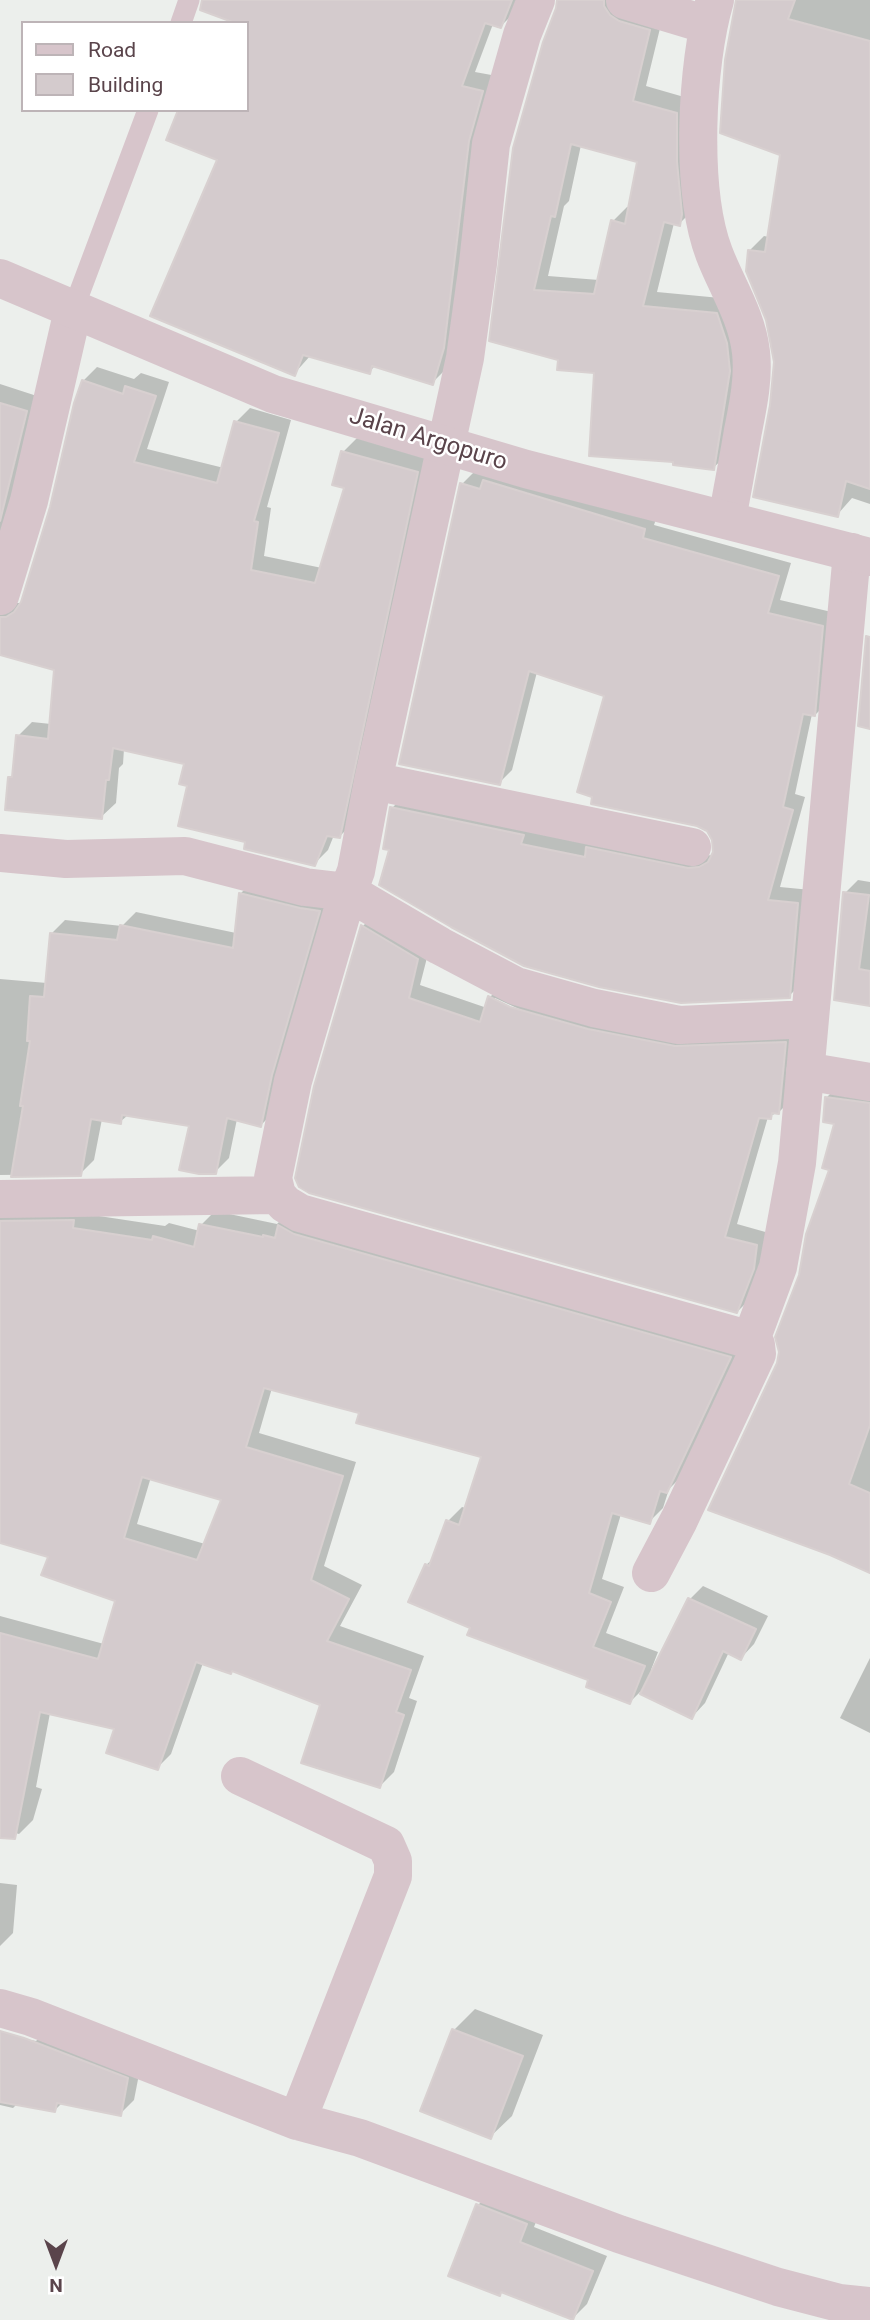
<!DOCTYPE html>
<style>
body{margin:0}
#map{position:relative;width:870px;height:2320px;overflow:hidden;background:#ecefec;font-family:Roboto,sans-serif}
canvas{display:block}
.legend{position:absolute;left:21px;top:21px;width:228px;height:91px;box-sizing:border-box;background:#fff;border:2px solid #bdb4b7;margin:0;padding:9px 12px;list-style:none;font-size:21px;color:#5a444b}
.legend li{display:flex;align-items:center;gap:14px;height:35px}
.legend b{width:35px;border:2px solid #bdb4b7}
.north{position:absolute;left:21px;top:2229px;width:70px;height:70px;-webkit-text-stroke:5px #fff;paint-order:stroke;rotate:180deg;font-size:19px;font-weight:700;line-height:28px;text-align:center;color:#5a444b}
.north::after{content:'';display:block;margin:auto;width:24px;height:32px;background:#5a444b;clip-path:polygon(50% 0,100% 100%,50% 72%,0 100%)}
</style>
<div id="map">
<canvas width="870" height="2320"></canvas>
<ul class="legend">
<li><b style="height:9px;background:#d7c5cb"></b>Road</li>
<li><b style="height:19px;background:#d4cbcd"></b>Building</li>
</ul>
<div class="north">N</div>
</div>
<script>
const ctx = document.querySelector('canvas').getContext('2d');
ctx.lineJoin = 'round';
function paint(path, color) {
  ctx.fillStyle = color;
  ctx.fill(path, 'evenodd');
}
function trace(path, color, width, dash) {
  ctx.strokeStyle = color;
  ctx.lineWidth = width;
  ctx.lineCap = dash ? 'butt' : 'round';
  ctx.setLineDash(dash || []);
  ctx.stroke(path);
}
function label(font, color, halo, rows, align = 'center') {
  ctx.font = font + ' Roboto,sans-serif';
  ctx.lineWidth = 5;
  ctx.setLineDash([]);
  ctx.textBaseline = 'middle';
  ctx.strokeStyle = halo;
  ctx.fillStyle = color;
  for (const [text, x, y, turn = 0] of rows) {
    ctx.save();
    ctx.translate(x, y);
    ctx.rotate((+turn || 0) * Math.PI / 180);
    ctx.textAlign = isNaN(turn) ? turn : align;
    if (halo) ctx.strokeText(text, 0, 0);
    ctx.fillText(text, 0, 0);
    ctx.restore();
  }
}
const shadow = new Path2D(`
 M239,0H520L515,12L501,26L493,24L475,72L497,76L447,368L432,383L376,365L369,372L310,356L294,374L247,110V26Z
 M598,0H623L663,16L646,86L691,99L694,209L679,224L674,223L657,292L731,299L741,328L728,454L713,468L596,371L560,358L491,340ZM581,145L639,161L630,207H627L613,221L599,280L548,276L564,206L569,201Z
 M738,0H870V504L852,498L837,515L772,405L775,362L768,319L749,251L764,236L769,237L782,154Z
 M97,367L134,379L141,373L169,382L147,449L224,468L236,422L250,408L291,420L267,507L271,508L264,556L322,568L346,487L343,452L357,438L431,458L353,823L339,837L334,835L328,850L314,864L247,841L189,784L186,763L124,749L123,764L119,768L116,803L101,817L18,736L32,722L51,724L56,668L0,653V598L7,603H23L52,508L83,381Z
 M0,384L40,397L0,549Z
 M475,471L657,516L654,525L791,563L780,600L836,613L828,702L815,715L812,714L795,794L805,797L780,887L811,890L802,983L789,996L391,849L392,808L405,795L702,856L713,855L714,839L708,830L698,824L606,695L537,672L512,770L499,783L462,484Z
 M255,879L333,897L275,1111L261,1125L237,1119L229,1158L215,1172L191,1125L128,1115L120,1122L102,1119L94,1160L80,1174L0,1175V979L47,983L51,934L65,920L122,926L136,912L236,933L241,893Z
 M858,880L870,882V1004L835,999L845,893Z
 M375,913L430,946L420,985L487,1008L490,997L503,984L798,1030L792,1099L779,1112L768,1117L737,1224L769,1233L750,1299L737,1312L316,1087L363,926ZM495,998L519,1009L517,1013L495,1002Z
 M840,1084L870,1089V1571L779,1363L800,1275L831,1168L836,1123L827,1097Z
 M0,1201L165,1226L169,1223L200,1231L201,1225L215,1211L277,1224L279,1222L744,1343L681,1477L669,1489L663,1508L649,1522L621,1514L602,1579L624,1587L606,1633L658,1652L651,1670L653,1671L690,1599L703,1586L768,1616L754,1644L741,1658L729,1652L705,1703L692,1717L640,1692L630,1702L591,1679L472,1627L426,1565L433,1559L448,1521L462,1507L466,1508L483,1456L361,1411L272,1388L259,1433L356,1462L324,1566L362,1585L340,1626L424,1656L409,1698L417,1701L394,1772L380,1786L322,1704L233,1670L203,1663L171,1754L157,1768L116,1728L50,1713L36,1787L42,1789L33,1820L19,1834L0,1829V1616L104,1644L117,1599L51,1555L0,1541ZM151,1477L223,1499L205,1544L137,1524Z
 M870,1658V1733L840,1718Z
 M0,1883L17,1885L13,1933L0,1946Z
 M475,2009L543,2035L512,2116L490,2137L454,2030Z
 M49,2028L141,2064L134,2100L120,2114L62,2103L55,2110L18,2103L13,2108L0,2105V2034L36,2041Z
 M492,2191L541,2209L534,2227L607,2256L587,2304L572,2319L478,2205Z`);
const building = new Path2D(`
 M202,0H512L501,28L485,23L462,86L483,91L469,141L444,348L433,385L372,366L370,374L303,355L295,376L150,316L217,160L166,140L178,110H247V23H235L200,10Z
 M557,0H604V6L610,15L619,21L650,30L633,101L677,113V162L682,214L680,226L664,222L643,306L717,313L727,343L730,371L714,470L673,465V462L589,456L594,373L557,370L558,360L489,341L513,148L543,42L556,8ZM571,144L637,162L625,224L611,220L594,294L534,290L551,216L555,217Z
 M736,0H795L788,19L870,41V489L846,481L838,517L753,497L770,405L774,362L766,320L746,271L748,250L765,252L780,155L720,133L725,60Z
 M82,380L123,394L125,386L156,396L134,462L217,483L234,421L279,433L254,521L258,522L251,570L315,583L344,488L332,485L341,451L418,472L340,838L327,836L315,866L244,849L245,842L178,826L187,786L179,784L184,764L113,748L109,780H106L102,819L5,810L8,777H12L16,735L48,739L54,670L0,655V617H6L14,612L21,602L50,507L74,403Z
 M0,403L27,411L0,521Z
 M483,480L645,529L643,538L779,576L768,613L823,626L815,716L803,714L783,807L793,810L768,900L798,903L790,998L681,1003L599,987L524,966L451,927L379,885L389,850L383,849L390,807L524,835L521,844L585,857L586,847L688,868L699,867L708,862L713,852L712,840L707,831L697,826L591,804L592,797L577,792L604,696L529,671L500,785L399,764L460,483L480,489Z
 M866,636L870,637V729L858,726Z
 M843,892L869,895L859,969L870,971V1006L834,1000Z
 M239,893L300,908L320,911L272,1075L261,1127L227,1118L216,1174H199L179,1170L189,1126L122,1115L121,1124L91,1119L81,1176L11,1177L23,1106H20L30,1041H27L30,996L44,997L50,933L117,940L120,925L233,948Z
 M361,925L418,959L409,998L480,1022L488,996L510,1007L588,1029L675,1046L786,1042L779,1114L772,1113L771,1119L759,1118L725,1237L757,1245L754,1269L737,1313L309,1193L299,1187L295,1178L314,1086Z
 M825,1097L870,1103V1425L849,1484L870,1493V1573L830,1555L708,1510L777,1363L779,1352L775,1337L799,1275L806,1234L829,1170L822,1168L834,1124L823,1122Z
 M74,1220L73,1228L152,1240L153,1236L194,1247L199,1224L263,1237V1235L275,1238L278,1225L294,1234L731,1357L667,1493L660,1491L650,1524L612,1513L589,1593L611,1602L593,1647L645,1666L630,1704L586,1687L588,1680L467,1635L470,1628L408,1602L425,1564L429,1566L446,1520L459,1525L481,1457L356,1423L359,1413L264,1388L246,1447L343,1476L311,1580L349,1599L327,1641L411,1670L396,1712L404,1715L380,1788L301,1763L320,1705L232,1671L231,1674L196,1662L158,1770L106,1753L114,1729L40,1712L15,1839L0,1838V1633L98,1659L115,1601L41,1575L48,1557L0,1543V1221ZM142,1477L221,1500L197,1560L124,1538Z
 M688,1598L756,1629L741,1660L723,1651L692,1719L640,1694Z
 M452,2029L523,2056L491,2139L420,2111Z
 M0,2031L24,2038L128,2078L121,2116L57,2103L55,2112L0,2102Z
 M476,2204L527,2224L520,2242L593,2271L573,2320L501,2292L500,2296L448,2276Z`);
const service = new Path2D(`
 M181,23L189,0
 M73,310L148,110`);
const minor = new Path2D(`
 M625,0L708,25
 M715,0C696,64 690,189 714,253C726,285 747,316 751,352C754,378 748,406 743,431C738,461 732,491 727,520
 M0,596L29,501L73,310
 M373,781L692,847
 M0,853L66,859L185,856L305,887L348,892L356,871L373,781L465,358L478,264L491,144L522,35L536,0
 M805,1071L870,1082
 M0,1199L277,1195
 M751,1340L778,1267L797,1163L852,552
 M651,1573L679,1520L757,1354L756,1345L751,1340L300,1213L285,1204L277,1195L273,1178L293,1081L348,892L440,946L516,986L594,1008L679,1025L810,1019
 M240,1776L386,1845L393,1861V1876L297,2121
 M0,2008L31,2017L297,2121L360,2138L619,2234L778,2287L839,2303L870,2306`);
const tertiary = new Path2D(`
 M0,278L273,394L526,469L870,557`);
const streetNames = [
 ["Jalan Argopuro",428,440,17]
];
paint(shadow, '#0003');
paint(building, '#d4cbcd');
trace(building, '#d8d0d0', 2);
trace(service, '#d7c5cb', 21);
trace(minor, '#d7c5cb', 38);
trace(tertiary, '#d7c5cb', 38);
label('24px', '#5a444b', '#fff', streetNames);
</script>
